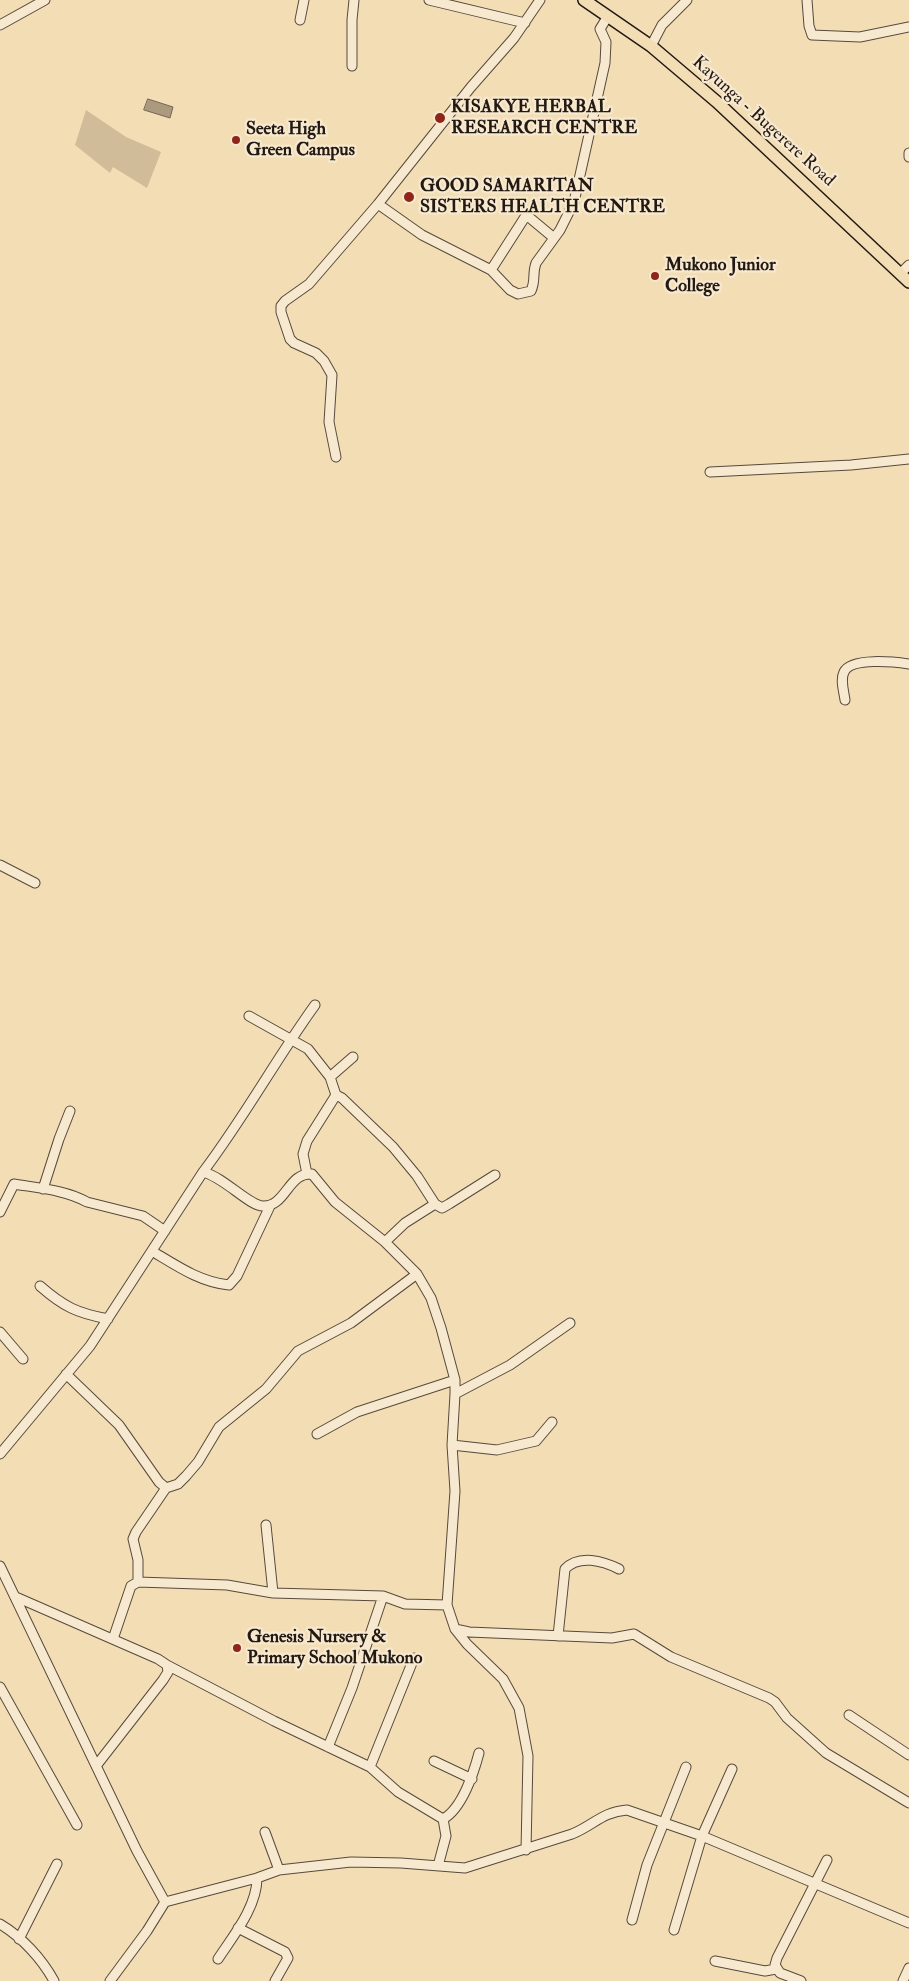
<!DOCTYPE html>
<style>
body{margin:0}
canvas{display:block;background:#f3ddb5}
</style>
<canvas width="909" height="1981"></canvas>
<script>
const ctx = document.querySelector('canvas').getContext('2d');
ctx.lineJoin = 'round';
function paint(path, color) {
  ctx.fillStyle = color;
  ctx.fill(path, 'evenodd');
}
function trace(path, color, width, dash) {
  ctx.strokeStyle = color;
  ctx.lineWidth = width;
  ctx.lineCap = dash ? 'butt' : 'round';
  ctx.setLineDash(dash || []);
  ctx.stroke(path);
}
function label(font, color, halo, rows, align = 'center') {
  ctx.font = font + ' "IM FELL Double Pica",serif';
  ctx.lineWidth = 4.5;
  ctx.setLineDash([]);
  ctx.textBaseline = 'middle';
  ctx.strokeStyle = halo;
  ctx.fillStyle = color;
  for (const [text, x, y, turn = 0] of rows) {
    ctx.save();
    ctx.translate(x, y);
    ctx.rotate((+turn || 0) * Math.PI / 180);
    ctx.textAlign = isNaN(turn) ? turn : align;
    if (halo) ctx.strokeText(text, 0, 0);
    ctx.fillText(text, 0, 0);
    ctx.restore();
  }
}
const green = new Path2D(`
 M86,110L126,137L161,152L147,188L113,167L110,173L75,145Z`);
const water = new Path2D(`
 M148,99L173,107L170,118L144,110Z`);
const minor = new Path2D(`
 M429,0L525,23
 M807,0L809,26L812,35L860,37L909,27
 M300,20L304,0
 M0,25L45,0
 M651,46L662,25L687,0
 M352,66V20L354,0
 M909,153V157
 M378,204L422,235L491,270L510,290L518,294L531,291C536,280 532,274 536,263L560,230L574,202L605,63L606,42L600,29L608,16
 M491,270L525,217L530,218L554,238
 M900,274L909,265
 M336,457L329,422L332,375L324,361L316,353L294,343L290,339L281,312V306L285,301L309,284L378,204L471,87L514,38L540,0
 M710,472L851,465L909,459
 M845,700C844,692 840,680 844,672C851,657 895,662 909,664
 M0,865L35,883
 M249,1016L308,1049L330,1077L336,1095L307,1141L303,1154L307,1174
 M330,1077L353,1057
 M336,1095L342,1098L393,1147L417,1176L435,1204
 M203,1172C224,1177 249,1206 263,1206C286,1207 288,1172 312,1174L335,1202L385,1242L417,1274L431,1298L441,1328L455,1380V1394L452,1445L455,1491L447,1605L455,1629L467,1644L503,1679L519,1708L528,1756L526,1850
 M43,1189L59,1139L70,1111
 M0,1212L14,1184C38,1188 66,1190 87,1202L143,1216L165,1231
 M385,1242L405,1223L435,1204L442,1208L449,1204L495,1175
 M152,1251C177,1266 200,1282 229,1285L237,1276L270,1206
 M40,1286C64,1307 77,1313 108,1319
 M0,1332L23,1359
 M66,1374L119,1425L159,1482L166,1488L136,1532L133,1539L138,1560V1582
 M455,1394L510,1365L570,1323
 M317,1434L357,1412L455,1380
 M452,1445L497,1450L536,1441L552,1422
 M0,1454L90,1346L203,1172C244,1118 276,1059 315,1005
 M166,1488L178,1484L186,1476L198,1462L219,1427L266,1389L298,1351L351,1323L417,1274
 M266,1525L273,1593
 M0,1566L137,1851L165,1902L257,1878L279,1870L351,1862L401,1863L465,1868L572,1834C594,1825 602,1812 627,1810L702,1836L909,1923
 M16,1597L158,1659L167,1665L168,1672L163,1680L96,1766
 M455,1629L469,1632L612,1638L634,1634L671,1657L769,1698L775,1702L787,1718L826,1753L909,1803
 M558,1636L565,1569C579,1554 603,1561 619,1569
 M113,1639L131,1586L138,1582L227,1585L273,1593L383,1596L405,1604L447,1605
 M167,1665L274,1721L370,1767L398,1792L443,1819L446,1836L438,1866
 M0,1687L77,1825
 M849,1715L909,1755
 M328,1747L352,1688L383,1596
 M434,1761L472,1779
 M370,1767L414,1658
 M443,1819C462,1809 474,1772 479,1753
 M265,1832L279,1870
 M632,1920L647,1865L686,1767
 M0,1924C22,1937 42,1959 54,1981
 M238,1928L285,1952L288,1958L275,1981
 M674,1930L702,1836L732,1769
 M19,1939L57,1864
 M218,1959C233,1936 257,1907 257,1878
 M715,1961L765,1971L776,1969
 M110,1981L147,1931L165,1902
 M801,1981L780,1973L775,1965L777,1958L827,1860
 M903,1981L909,1968`);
const major = new Path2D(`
 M584,0L651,46L717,102L909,282`);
const markers = [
 [440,118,6,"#8f2418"],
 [236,140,5,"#8f2418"],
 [409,197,6,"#8f2418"],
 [655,276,5,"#8f2418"],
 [237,1648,5,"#8f2418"]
];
const poiNames = [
 ["KISAKYE HERBAL",451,108],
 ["RESEARCH CENTRE",451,129],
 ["Seeta High",246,130],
 ["Green Campus",246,151],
 ["GOOD SAMARITAN",420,187],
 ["SISTERS HEALTH CENTRE",420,208],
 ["Mukono Junior",665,266],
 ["College",665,287],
 ["Genesis Nursery &",247,1638],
 ["Primary School Mukono",247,1659]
];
const streetNames = [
 ["Kayunga - Bugerere Road",763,122,42]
];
paint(green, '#d0bc99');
paint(water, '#ac9a7e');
trace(water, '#756653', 1);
trace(minor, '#574a3b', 11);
trace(major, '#231912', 14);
trace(minor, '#f7e9cf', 9);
trace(major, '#f3ddb5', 11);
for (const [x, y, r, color] of markers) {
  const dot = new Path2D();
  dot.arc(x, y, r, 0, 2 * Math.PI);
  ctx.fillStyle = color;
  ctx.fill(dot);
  trace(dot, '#f7e9cf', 2);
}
label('bold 18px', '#231912', '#f7e9cf', poiNames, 'left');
label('18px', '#231912', '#f7e9cf', streetNames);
</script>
